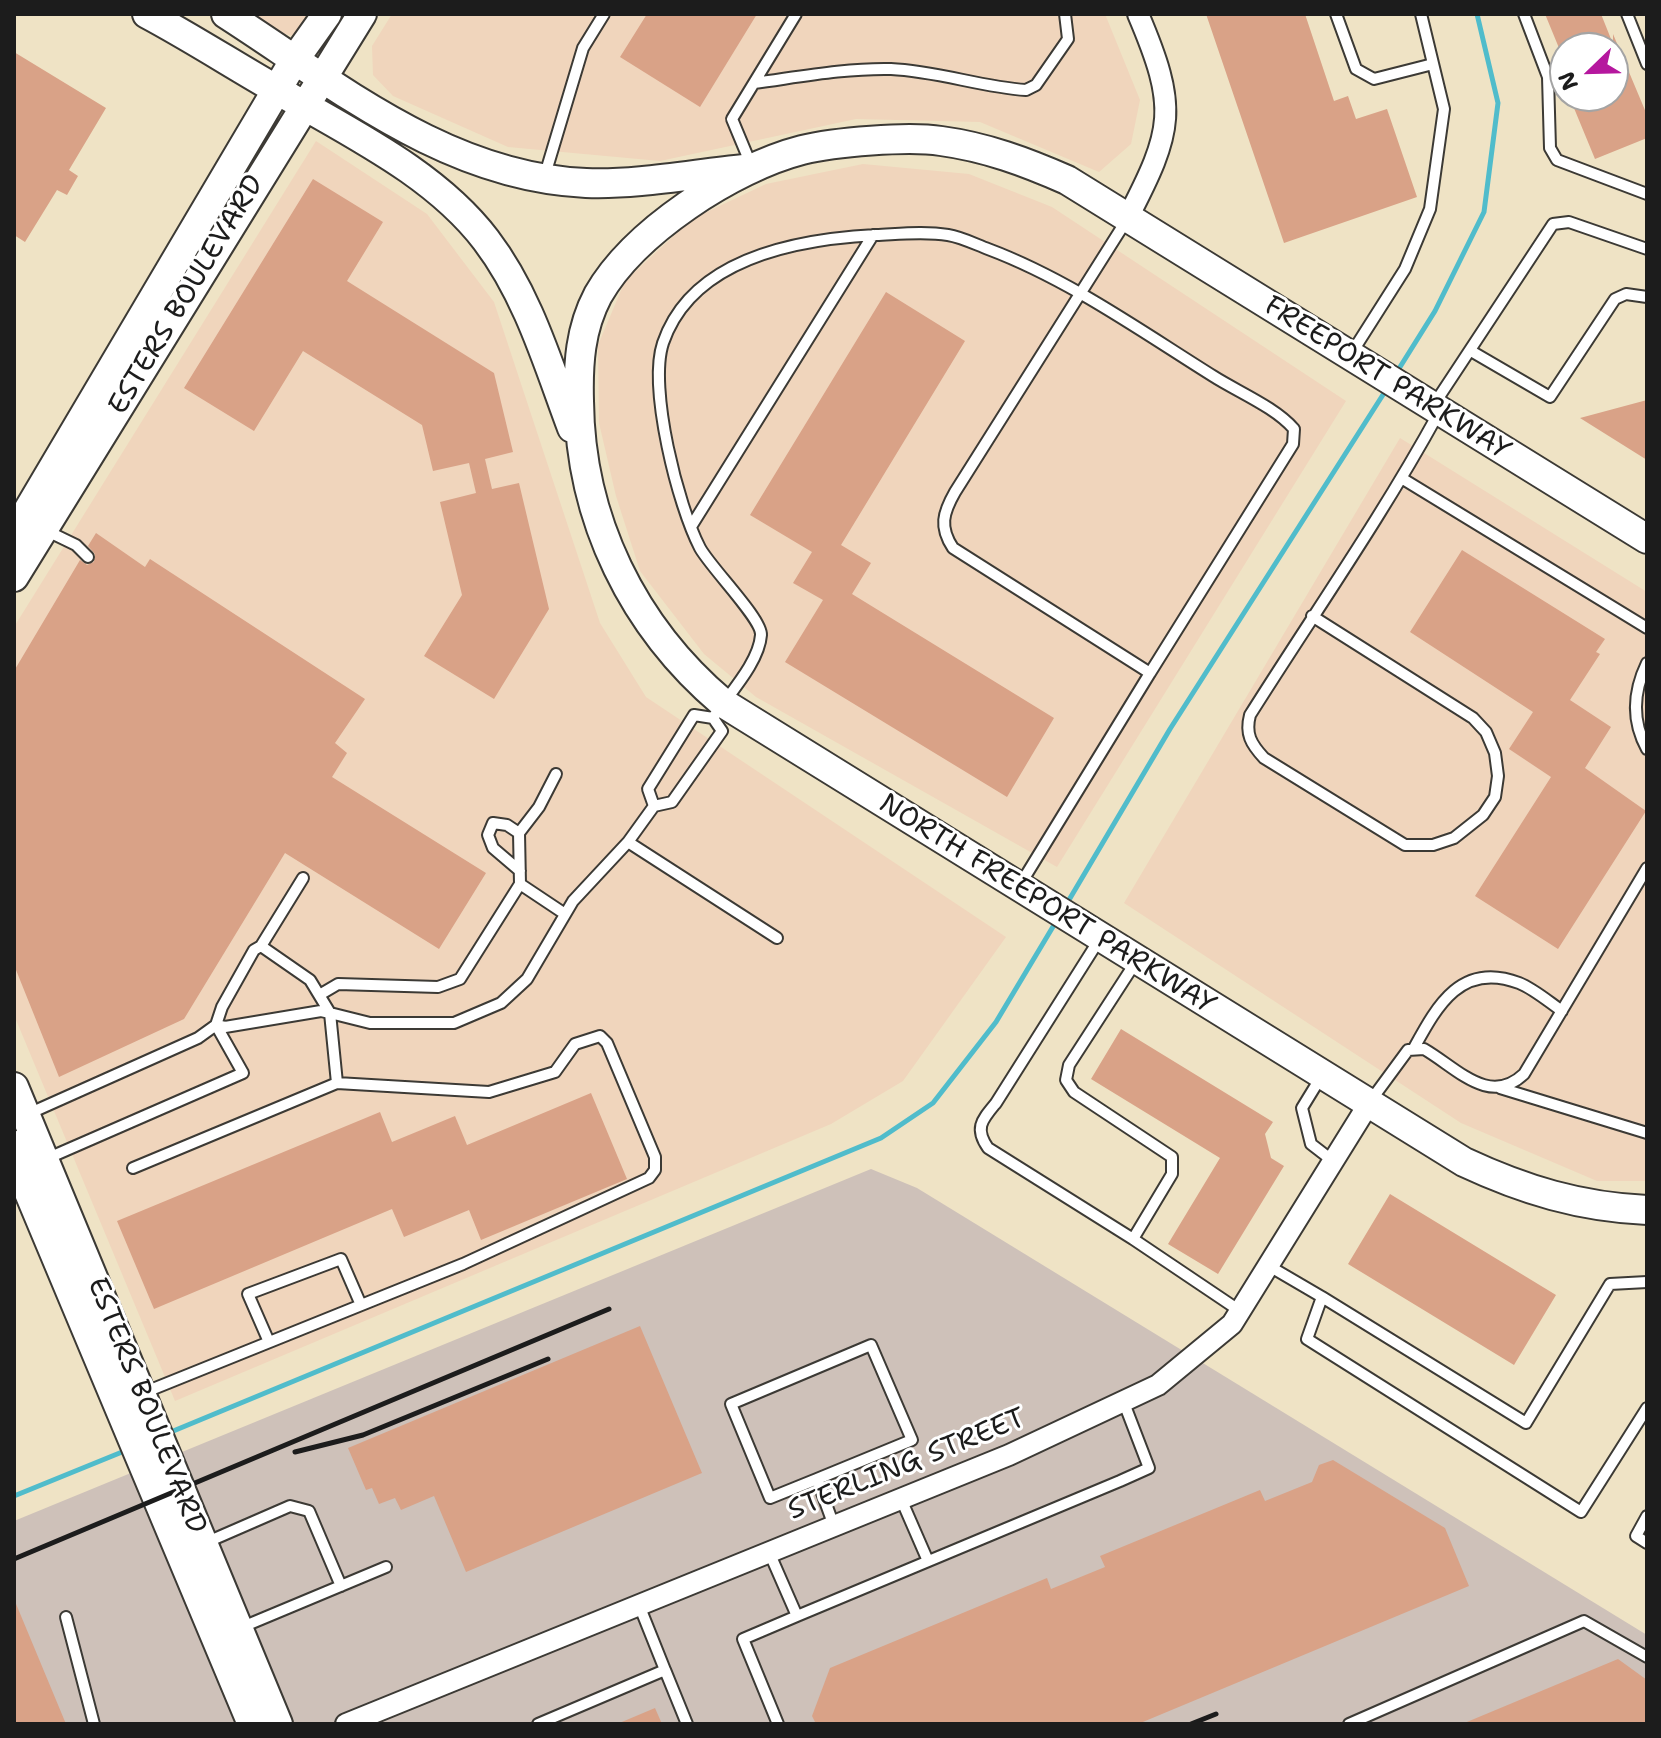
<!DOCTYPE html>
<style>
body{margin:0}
#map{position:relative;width:1661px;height:1738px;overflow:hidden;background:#efe3c5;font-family:"Shantell Sans",sans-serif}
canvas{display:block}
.frame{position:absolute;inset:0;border:16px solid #1c1c1c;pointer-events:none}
.north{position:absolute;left:1549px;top:32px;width:80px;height:80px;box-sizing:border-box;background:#fff;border:2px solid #a4a4a4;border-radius:50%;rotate:247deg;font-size:22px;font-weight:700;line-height:32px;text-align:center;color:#1c1c1c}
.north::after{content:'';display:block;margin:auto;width:28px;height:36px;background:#b5179e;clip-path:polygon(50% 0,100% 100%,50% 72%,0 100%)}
</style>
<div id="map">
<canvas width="1661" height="1738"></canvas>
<div class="frame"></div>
<div class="north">N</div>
</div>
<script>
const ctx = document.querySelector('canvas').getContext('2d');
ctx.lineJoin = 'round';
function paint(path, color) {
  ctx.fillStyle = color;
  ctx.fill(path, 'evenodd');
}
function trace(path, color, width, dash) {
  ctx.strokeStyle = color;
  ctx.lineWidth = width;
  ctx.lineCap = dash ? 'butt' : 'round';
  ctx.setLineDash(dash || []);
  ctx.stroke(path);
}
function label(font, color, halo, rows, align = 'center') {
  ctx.font = font + ' "Shantell Sans",sans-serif';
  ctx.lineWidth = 6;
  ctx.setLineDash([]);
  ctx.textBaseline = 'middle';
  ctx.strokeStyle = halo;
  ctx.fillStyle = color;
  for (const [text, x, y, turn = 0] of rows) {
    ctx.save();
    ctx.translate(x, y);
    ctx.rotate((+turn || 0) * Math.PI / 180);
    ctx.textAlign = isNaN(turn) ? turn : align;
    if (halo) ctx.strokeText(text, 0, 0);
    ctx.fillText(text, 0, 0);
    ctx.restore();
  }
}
const built = new Path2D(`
 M248,14H318L297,37L277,32Z
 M392,14H1105L1140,100L1131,144L1099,172L980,122L856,119L660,161L508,147L393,96L373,75L372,46Z
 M316,141L427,214L494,302L600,623L646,697L1006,937L903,1081L831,1124L175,1401L14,1015V627Z
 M863,164L969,174L1052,207L1346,401L1057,867L756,697L704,654L640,571L616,496L599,423L598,345L625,281L692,219L766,184Z
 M1400,438L1647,592V1181H1597L1461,1123L1124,903Z`);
const industrial = new Path2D(`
 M871,1169L917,1188L1647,1635V1724H14V1521Z`);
const stream = new Path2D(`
 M1395,375L1435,311L1484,212L1498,103L1477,14
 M1066,905L1170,729L1386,390
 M166,1434L881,1138L933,1103L996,1022L1057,920
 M14,1496L127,1450`);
const building = new Path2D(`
 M647,14H757L700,107L620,57Z
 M1206,14H1305L1334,101L1348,96L1356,119L1387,109L1417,197L1284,243Z
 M1545,14H1601L1613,44V34L1647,115V138L1595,159L1569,96H1613V48H1559Z
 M14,52L106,108L69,170L78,176L67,195L57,190L25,242L14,235Z
 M313,179L383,222L347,281L494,373L513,452L485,459L492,489L519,483L549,609L494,699L424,656L462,595L440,502L476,493L469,463L433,471L422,425L303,351L254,431L184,388Z
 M886,292L965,341L841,545L871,563L852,594L1054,718L1007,797L785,662L823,600L793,583L812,552L750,515Z
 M1647,400V460L1580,418Z
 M96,533L145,567L150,559L365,699L335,743L347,753L332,777L486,873L439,949L285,853L184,1019L59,1077L14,965V671L80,560L87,565L94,562L95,554L88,546Z
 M1462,550L1605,639L1596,652L1600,654L1570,700L1611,727L1585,768L1646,811L1558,949L1475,896L1551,777L1509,749L1533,712L1410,632Z
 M1121,1029L1273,1122L1265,1134L1271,1158L1284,1166L1218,1274L1168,1244L1220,1158L1091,1079Z
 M591,1093L627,1179L481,1240L469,1210L404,1237L392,1209L154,1309L117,1221L380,1112L392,1142L455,1116L467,1145Z
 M1390,1194L1556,1295L1514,1365L1348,1264Z
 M640,1326L702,1473L466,1572L434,1496L401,1510L395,1498L379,1504L372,1488L366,1490L348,1448Z
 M1333,1460L1445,1528L1469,1586L1138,1724H816L812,1716L830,1668L1047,1578L1051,1589L1105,1567L1100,1556L1260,1490L1265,1501L1312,1482L1319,1465Z
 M14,1599L66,1724H14Z
 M1618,1659L1647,1680V1724H1462Z
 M655,1708L662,1724H617Z`);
const service = new Path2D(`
 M1336,14L1356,69L1374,79L1433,64
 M1524,14L1548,77L1550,148L1557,160L1647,194
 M1627,14L1647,64
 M754,83C799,77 845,68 891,69C937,71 981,87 1026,90L1036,85L1068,39L1065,14
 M752,167L732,119L796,14
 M544,178L583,48L604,14
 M1471,351L1550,397L1615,299L1626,294L1647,297
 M1351,354L1405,269L1430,209L1444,109L1421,14
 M1435,403L1553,224L1569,222L1647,249
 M1403,479L1647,628
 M692,525L873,235
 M45,530L76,545L88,557
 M1312,616L1473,718L1486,732L1495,753L1498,776L1495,797L1483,815L1454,838L1433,845H1405L1264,758C1251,744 1245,734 1250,715C1313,615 1381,518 1438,414
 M1647,663C1633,692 1631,720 1647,749
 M713,718C728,695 759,663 761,635C762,619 711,568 700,548C678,506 648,388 663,343C692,258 798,239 876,235C899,234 925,231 948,235C961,237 975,244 988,249C1068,279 1141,331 1213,376C1238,392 1275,407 1294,429L1293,444L1150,673
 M519,833L507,825L493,823L488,835L493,848L520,871
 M628,842L777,938
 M520,884L565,914
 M1020,885L1150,673L953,548C939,527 943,513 955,492L1126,221
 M1099,940L996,1103C982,1120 974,1128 988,1148L1133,1239
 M261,946L303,878
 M1137,960L1069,1065L1066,1080L1074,1092L1172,1157V1174L1133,1239L1240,1311
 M321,994L338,984L438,987L460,979L520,884L519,833L539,807L556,774
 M1414,1048C1437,1006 1461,961 1519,983C1534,989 1549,1002 1562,1011
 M1321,1077L1302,1108L1311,1144L1333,1161
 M1500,1088L1647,1133
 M1369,1103L1408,1050L1424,1049C1457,1068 1489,1107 1524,1074L1647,868
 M28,1114L198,1038L216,1025L225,1027L321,1011L330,1013L337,1083
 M46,1159L243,1073L216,1025L222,1007L254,950L261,946L310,980L330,1013L370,1023H454L501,1003L527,979L573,901L628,842L654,806L672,802L722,731L713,718L694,715L648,789L654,806
 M133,1168L337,1083L489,1092L555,1072L575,1044L600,1036L607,1043L655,1157V1170L649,1178L463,1264L143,1393
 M1269,1266L1322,1297L1307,1339L1581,1512L1647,1408
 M1322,1297L1526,1423L1610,1284L1647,1282
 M269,1342L248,1294L341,1259L361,1305
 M817,1479L770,1498L731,1404L871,1345L912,1440L817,1479L834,1526
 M901,1499L928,1561
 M1647,1516L1636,1536L1647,1543
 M205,1543L290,1506L309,1511L341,1586
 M769,1552L797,1616L1120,1481L1149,1468L1124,1403
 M639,1605L665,1670
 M66,1617L94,1724
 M240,1628L386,1567
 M538,1724L665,1670L687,1724
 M778,1724L743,1639L797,1616
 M1349,1724L1584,1621L1647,1657`);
const minor = new Path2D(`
 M1127,219C1174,129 1178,108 1138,14
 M14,1143L33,1135
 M346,1724L1009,1455L1158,1385L1232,1324L1368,1105`);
const secondary = new Path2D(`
 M147,14C192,38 235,66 279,91C350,133 435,173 486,240C528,295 548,364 572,428
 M226,14C338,86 447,177 586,183C637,185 693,174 744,169
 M14,534L295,59L327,14
 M1647,539L1067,180C1026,162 986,147 941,141C908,136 834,142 802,150C732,168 634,232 598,295C580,329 578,364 579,401C580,519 633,627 723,703L1464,1162C1524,1190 1580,1207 1647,1210
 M14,577L362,14
 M14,1087L278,1724
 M14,1157L252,1724`);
const rail = new Path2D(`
 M295,1452L363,1435L548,1359
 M14,1559L609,1309
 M1191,1724L1216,1714`);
const streetNames = [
 ["ESTERS BOULEVARD",187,295,-59],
 ["FREEPORT PARKWAY",1387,379,32],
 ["NORTH FREEPORT PARKWAY",1047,905,32],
 ["ESTERS BOULEVARD",146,1406,68],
 ["STERLING STREET",907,1465,-22]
];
paint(built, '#f0d5bc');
paint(industrial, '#cec1b9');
trace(stream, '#50bccb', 5);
paint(building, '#d9a287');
trace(service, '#3c3a35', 14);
trace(minor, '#3c3a35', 24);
trace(secondary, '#3c3a35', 32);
trace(service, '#fff', 10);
trace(minor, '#fff', 20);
trace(secondary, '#fff', 28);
trace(rail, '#1c1c1c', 5);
label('28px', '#1c1c1c', '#fff', streetNames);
</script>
